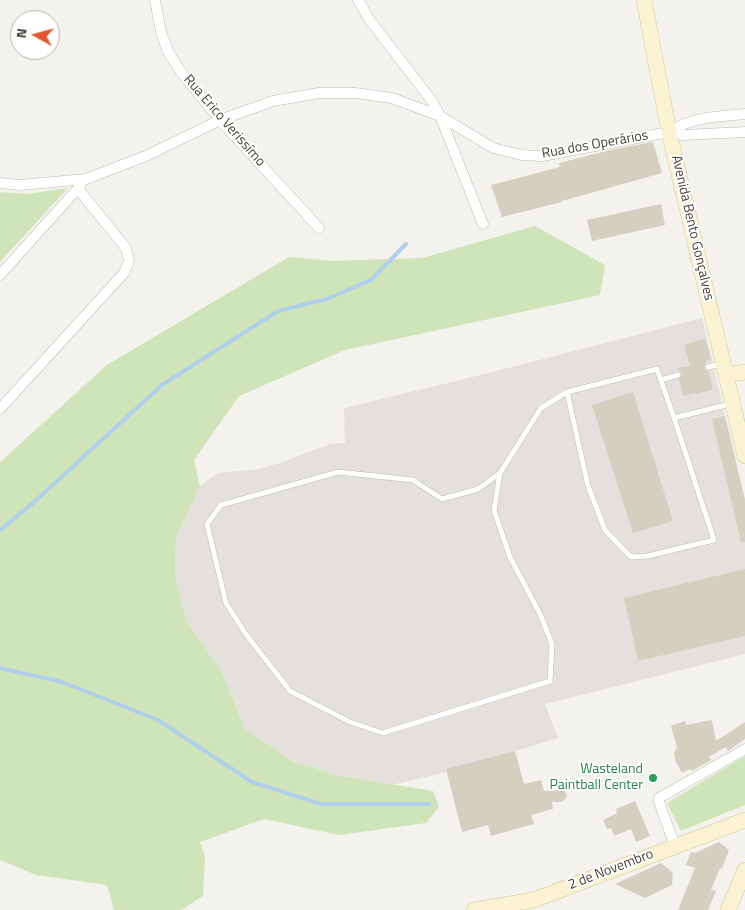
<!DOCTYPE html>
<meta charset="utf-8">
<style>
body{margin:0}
#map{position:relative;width:745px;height:910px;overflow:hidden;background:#f4f2ec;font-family:"Titillium Web",sans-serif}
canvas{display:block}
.north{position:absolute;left:10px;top:10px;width:50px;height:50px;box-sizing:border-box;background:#fff;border:1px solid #b6b4b0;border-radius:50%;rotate:277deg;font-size:14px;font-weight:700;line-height:20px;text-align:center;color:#48433a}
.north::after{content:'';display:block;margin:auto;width:18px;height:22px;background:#e65431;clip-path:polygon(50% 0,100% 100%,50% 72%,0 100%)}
</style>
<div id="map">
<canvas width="745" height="910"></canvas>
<div class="north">N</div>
</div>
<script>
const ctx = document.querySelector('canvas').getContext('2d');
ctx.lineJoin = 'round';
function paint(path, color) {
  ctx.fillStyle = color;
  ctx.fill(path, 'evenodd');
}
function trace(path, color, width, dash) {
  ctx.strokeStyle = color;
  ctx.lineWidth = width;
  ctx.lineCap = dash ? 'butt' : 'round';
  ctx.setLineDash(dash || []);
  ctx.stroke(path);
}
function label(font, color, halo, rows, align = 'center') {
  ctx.font = font + ' "Titillium Web",sans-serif';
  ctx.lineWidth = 4;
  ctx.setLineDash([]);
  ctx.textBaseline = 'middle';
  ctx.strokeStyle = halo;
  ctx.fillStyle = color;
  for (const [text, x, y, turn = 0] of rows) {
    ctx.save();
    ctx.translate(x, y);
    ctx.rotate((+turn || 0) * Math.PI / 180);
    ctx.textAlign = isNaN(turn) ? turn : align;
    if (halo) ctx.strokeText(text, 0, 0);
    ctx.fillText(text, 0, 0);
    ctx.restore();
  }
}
const industrial = new Path2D(`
 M702,318L745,500V654L545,704L558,738L451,771L391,785L340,776L292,761L245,729L221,670L186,621L175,575L176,537L200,486L218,473L260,469L283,462L330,444L345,443L344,408L481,375Z`);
const green = new Path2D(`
 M68,188L0,262V192L27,194Z
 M535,226L605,265L600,295L345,350L239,396L194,460L200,486L176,537L175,575L186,621L221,670L245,729L292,761L340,776L433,791L439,807L426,823L339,835L264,819L200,842L205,857L203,896L181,910H114L107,885L36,875L0,860V462L107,365L289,257L331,261L422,258Z
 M745,756V805L681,831L667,803Z`);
const stream = new Path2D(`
 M0,530L33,503L162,385L278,311L327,299L371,280L406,244
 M0,668L62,682L158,720L252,782L321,804H429`);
const building = new Path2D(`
 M653,142L662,173L562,201V202L502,217L491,185L560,167L559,163L610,150Z
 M661,204L665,225L592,241L587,220Z
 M705,338L711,359L706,361L704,368L705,370L709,371L713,390L683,396L679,379L682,374L677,368L690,366L684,345Z
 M633,392L673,521L633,533L592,405Z
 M725,416L745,500V542H741L712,419Z
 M745,569V636L638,661L624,598Z
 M712,720L716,741L745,722V739L728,751L726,747L709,757L711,760L692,771L690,769L682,773L675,760L674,753L677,747L671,726L685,721L686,725Z
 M515,751L524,784L541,780L544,791L564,790L567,796L565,799L562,802H552L553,809L531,815L534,824L491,836L488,825L462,832L446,769Z
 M635,801L650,836L636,842L631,829L614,836L611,828L607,829L603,820L617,813L616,809Z
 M719,842L729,850L722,869L720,868L711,890L716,891L708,910H678L695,868L686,865L691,852L695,853Z
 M661,863L673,873L672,885L645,898L615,884Z`);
const lane = new Path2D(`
 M708,367L721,364
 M661,380L678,375
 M674,418L657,369L567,392L588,486L605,530L631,557L648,556L714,540L674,418L730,404
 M500,473L494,510L510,557L541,616L552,644L550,681L383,733L350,722L290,691L245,633L226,603L207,524L221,505L338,472L413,480L442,499L478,489L500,473L541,408L567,392`);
const street = new Path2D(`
 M155,0L161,32L168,52L181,72L220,120L319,228
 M358,0L369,19L432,101L440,116L483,224
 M669,132L683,135L745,132
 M0,183L20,185L86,179L146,156L220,120L273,101L319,93H355L392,98L440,116L493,148L521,155L542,156L669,132C694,116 716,117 745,114
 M0,275L81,185
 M0,409L124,273L129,261L126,248L78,189
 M675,846L659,802V798L745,749`);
const secondary = new Path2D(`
 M644,0L669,132L745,456
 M727,375L745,372
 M474,910L534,900L745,820
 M728,910L745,870`);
const markers = [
 [653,778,5,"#2e9e5b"]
];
const streetNames = [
 ["Rua Erico Verissímo",224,121,49],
 ["Rua dos Operários",595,145,-10],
 ["Avenida Bento Gonçalves",692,228,77],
 ["2 de Novembro",611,870,-21]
];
const leisureNames = [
 ["Wasteland",643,770],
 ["Paintball Center",643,786]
];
paint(industrial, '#e4e1dd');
paint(green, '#cfe4b9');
trace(stream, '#afcfeb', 4);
paint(building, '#d5cfc2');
trace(lane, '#bfbaaf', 6);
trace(street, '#bfbaaf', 11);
trace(secondary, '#d0c6a0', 16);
trace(lane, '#fff', 5);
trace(street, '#fff', 10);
trace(secondary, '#faf2d0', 15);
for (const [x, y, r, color] of markers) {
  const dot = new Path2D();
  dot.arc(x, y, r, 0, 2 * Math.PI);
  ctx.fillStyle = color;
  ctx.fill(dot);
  trace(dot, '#fff', 2);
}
label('14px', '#48433a', '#fff', streetNames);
label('14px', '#27864d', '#fff', leisureNames, 'right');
</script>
